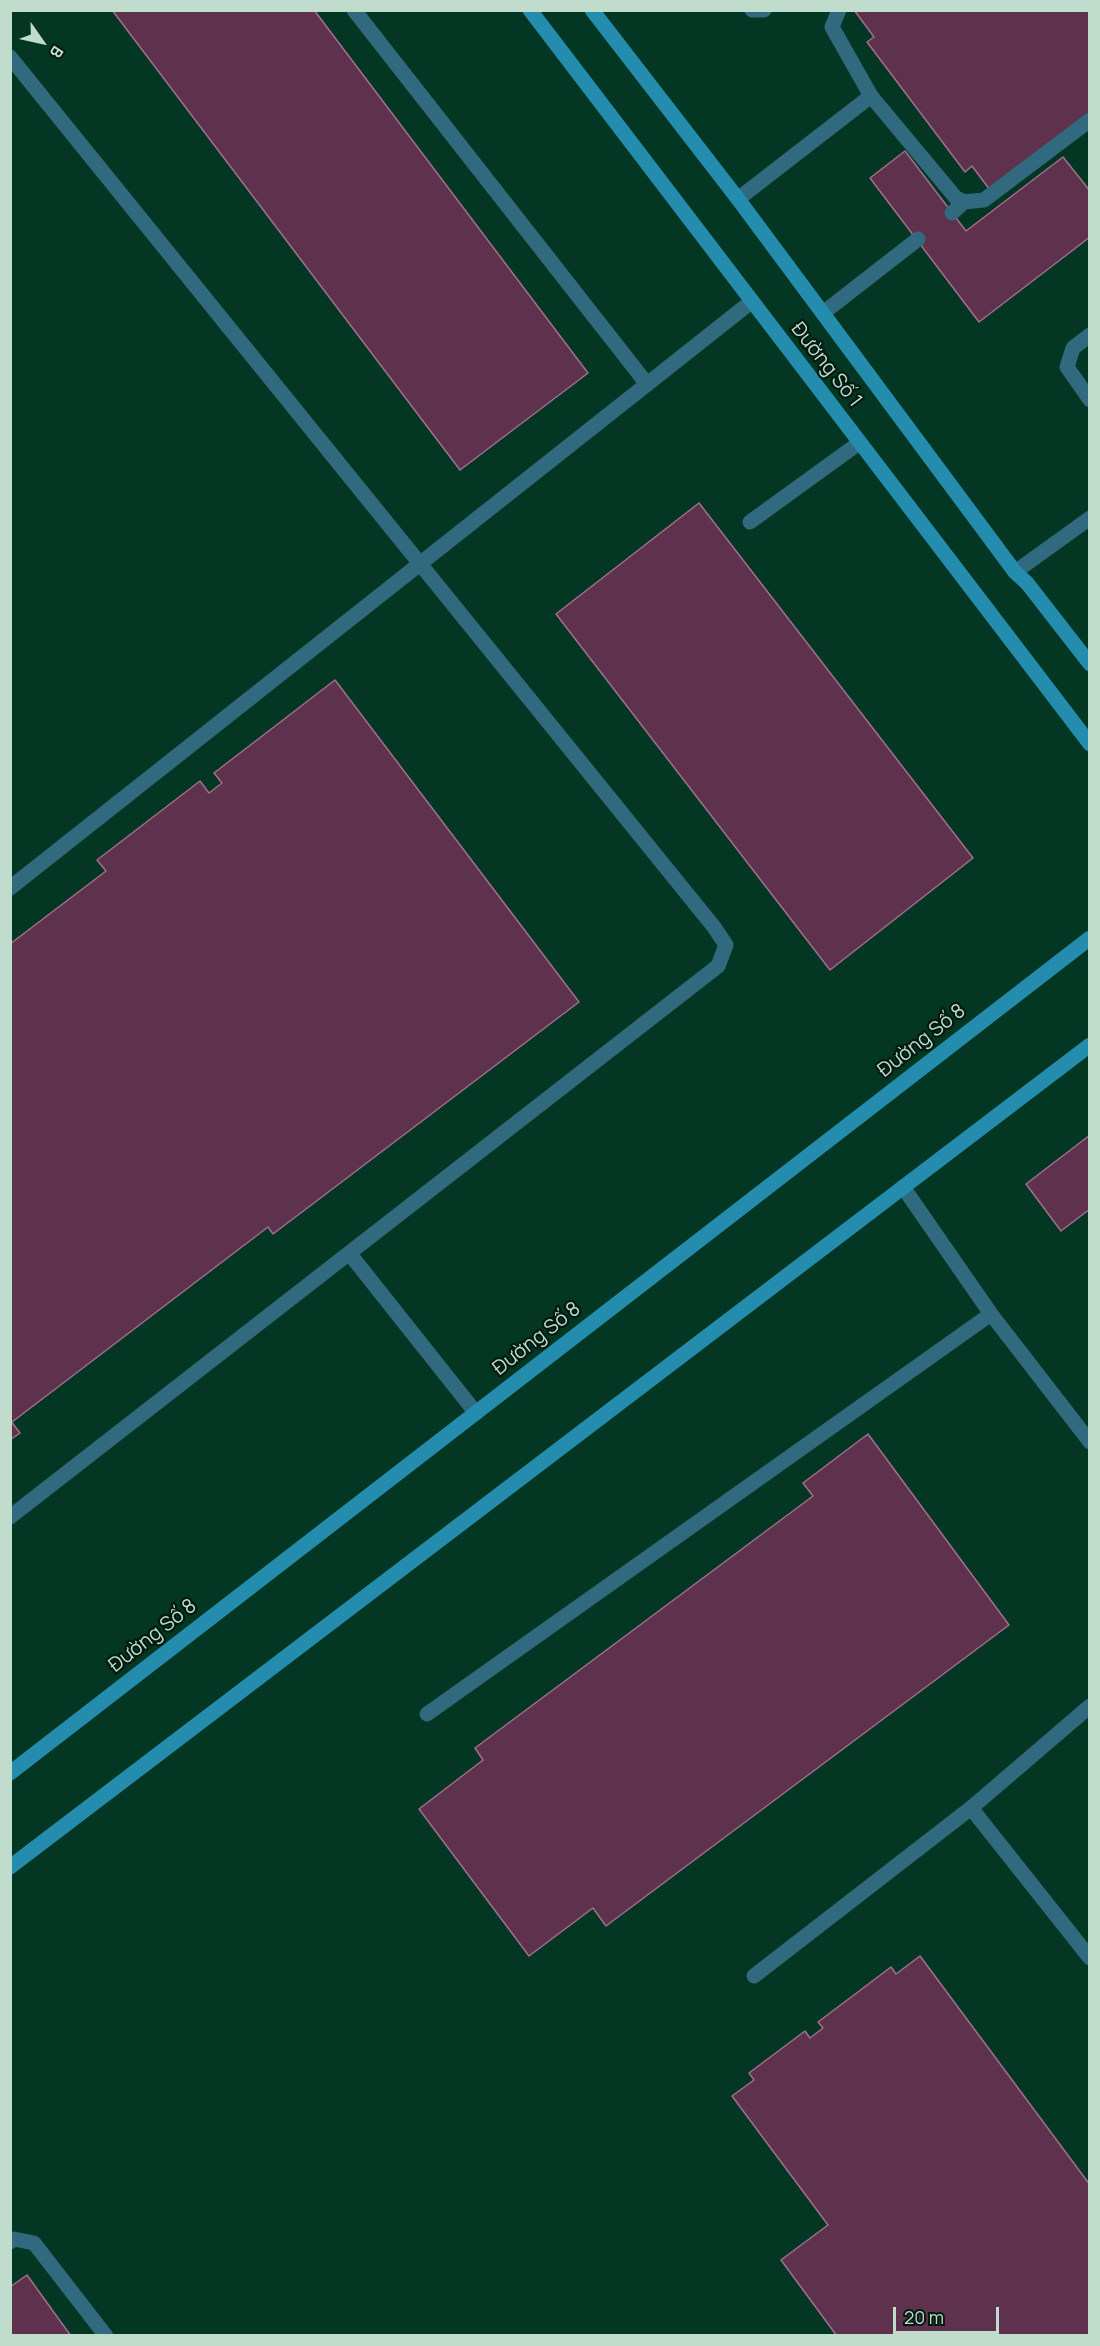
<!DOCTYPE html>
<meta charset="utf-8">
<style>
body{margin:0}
#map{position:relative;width:1100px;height:2346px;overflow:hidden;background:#043624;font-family:Manrope,sans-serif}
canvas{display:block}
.frame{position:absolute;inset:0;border:12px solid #bfdccd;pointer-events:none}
.north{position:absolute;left:12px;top:12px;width:60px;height:60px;-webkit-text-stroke:4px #021a10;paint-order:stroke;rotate:124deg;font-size:16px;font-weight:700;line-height:24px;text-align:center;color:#bfdccd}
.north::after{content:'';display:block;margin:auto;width:21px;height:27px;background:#bfdccd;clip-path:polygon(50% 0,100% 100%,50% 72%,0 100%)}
.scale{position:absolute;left:893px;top:2307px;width:106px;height:27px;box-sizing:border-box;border:3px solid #bfdccd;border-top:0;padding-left:8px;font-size:18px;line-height:21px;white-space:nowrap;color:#bfdccd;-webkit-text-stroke:4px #021a10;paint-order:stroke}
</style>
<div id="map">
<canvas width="1100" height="2346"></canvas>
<div class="frame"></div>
<div class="north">B</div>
<div class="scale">20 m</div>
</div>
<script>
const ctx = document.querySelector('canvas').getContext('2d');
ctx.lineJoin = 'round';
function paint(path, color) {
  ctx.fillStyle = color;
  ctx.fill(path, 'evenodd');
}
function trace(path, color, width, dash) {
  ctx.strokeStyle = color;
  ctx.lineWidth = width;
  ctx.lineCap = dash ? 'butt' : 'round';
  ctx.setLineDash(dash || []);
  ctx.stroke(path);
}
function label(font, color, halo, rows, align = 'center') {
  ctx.font = font + ' Manrope,sans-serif';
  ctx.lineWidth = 4.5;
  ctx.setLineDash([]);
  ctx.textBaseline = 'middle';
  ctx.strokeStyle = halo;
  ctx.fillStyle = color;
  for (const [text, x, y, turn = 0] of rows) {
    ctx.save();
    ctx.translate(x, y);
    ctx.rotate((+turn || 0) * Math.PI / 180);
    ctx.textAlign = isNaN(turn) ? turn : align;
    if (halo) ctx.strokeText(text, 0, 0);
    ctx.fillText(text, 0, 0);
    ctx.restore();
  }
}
const building = new Path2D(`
 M112,10H314L588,373L460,470Z
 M854,10H1090V114L990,190L972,166L965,172L867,42L874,37Z
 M905,151L966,231L1063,157L1090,191V237L979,322L870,178Z
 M699,503L973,858L830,970L556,614Z
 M335,680L579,1002L273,1234L268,1227L12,1422L10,1420V944L106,871L97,860L200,781L209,793L222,783L214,773Z
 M1090,1135V1209L1061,1231L1026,1184Z
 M10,1420L20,1433L10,1440Z
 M868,1434L1009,1625L606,1926L593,1908L529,1956L419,1809L483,1760L475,1748L813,1496L803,1483Z
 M920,1956L1090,2185V2336H837L781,2260L828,2225L732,2096L754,2080L749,2073L805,2031L810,2038L823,2028L818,2022L891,1967L896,1974Z
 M27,2275L71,2336H10V2287Z`);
const lane = new Path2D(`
 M354,10L647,384
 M752,10H764
 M839,10L832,27L871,96L956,198L964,202
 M10,57L714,927L726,945L718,966L10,1517
 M738,199L871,96
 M952,213L964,202L984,200L1090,120
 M823,313L918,239
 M1090,335L1073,348L1067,367L1090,400
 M750,522L859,443
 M1015,572L1090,518
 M10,888L751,302
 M903,1187L991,1314L1090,1442
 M349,1253L476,1413
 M427,1714L991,1314
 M971,1808L1090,1958
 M754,1976L971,1808L1090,1706
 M10,2242L14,2239L34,2243L106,2336`);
const secondary = new Path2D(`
 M530,10L1090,744
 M592,10L738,199L1015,572L1027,583L1090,664
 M10,1773L1090,938
 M10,1867L1090,1045`);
const streetNames = [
 ["Đường Số 1",826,365,52],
 ["Đường Số 8",922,1041,-38],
 ["Đường Số 8",537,1339,-38],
 ["Đường Số 8",153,1636,-38]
];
paint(building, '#5e314d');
trace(building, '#a16f8d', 1.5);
trace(lane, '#316a7e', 15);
trace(secondary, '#248cac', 15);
label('20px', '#bfdccd', '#021a10', streetNames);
</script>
